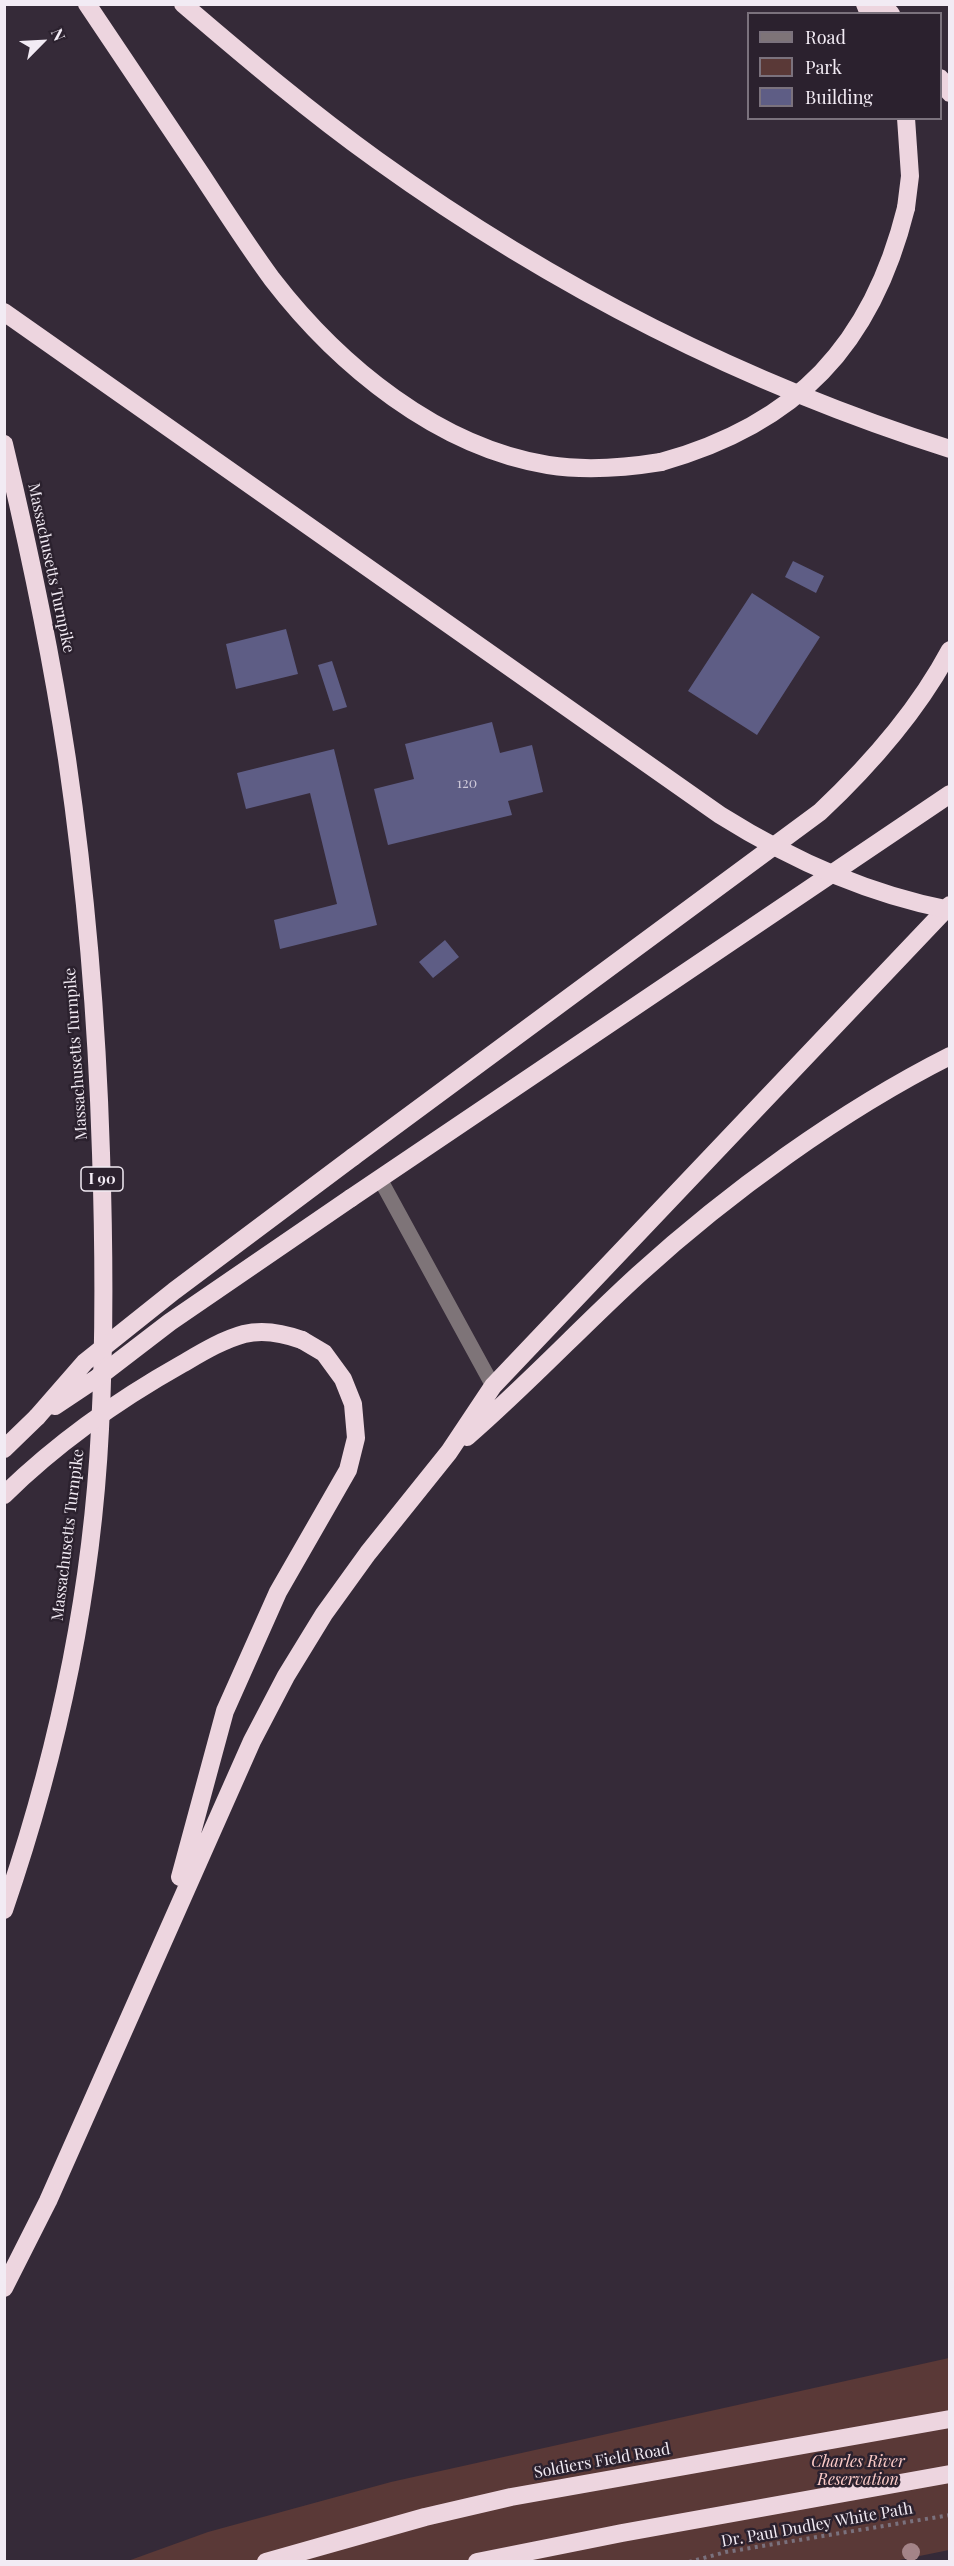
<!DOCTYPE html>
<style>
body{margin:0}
#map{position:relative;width:954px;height:2566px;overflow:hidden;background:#352a38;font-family:"Playfair Display",serif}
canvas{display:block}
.frame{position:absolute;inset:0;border:6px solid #f2ebf4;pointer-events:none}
.legend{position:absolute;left:747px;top:12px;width:195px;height:108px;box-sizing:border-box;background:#2b212e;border:2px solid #7b727d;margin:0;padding:8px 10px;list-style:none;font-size:18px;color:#f2ebf4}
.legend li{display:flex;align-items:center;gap:12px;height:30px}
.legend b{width:30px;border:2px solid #7b727d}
.north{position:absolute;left:12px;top:12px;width:60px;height:60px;-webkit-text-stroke:4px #2b212e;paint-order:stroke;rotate:66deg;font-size:16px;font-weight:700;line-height:24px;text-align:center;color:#f2ebf4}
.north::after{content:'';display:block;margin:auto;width:21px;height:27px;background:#f2ebf4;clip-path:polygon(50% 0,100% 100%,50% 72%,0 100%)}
</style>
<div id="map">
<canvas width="954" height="2566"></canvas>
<div class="frame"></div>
<ul class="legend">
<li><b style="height:8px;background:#7e7478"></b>Road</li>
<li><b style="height:16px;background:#5a3937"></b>Park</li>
<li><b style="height:16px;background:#5e5d85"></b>Building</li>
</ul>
<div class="north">N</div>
</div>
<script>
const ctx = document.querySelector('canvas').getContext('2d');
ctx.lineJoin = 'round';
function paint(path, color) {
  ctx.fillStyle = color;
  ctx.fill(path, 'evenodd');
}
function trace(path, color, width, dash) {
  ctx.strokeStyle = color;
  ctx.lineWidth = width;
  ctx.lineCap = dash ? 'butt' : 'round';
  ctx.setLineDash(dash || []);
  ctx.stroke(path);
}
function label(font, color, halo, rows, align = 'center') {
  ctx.font = font + ' "Playfair Display",serif';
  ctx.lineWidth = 5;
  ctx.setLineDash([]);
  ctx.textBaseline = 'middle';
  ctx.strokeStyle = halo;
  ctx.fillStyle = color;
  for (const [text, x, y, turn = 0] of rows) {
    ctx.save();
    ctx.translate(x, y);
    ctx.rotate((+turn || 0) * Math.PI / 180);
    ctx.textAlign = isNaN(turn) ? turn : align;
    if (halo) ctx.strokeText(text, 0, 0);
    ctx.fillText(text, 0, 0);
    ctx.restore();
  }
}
const green = new Path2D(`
 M949,2358V2550L890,2562H125L208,2532L391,2482Z`);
const building = new Path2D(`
 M793,561L824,576L816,593L785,577Z
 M752,593L820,637L757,735L688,691Z
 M286,629L298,674L236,689L226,644Z
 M332,661L347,707L333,711L318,665Z
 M492,722L500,753L532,745L543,792L508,801L512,815L388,845L374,789L414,779L405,744Z
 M334,749L377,925L280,949L274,920L337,904L310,793L246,809L237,773Z
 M445,940L459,957L433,978L419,962Z`);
const path = new Path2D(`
 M689,2562L726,2552L950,2515`);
const minor = new Path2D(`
 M380,1179L493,1386`);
const highway = new Path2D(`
 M87,4C125,61 163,117 201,174C224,209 247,245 272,279C339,366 438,447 548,465C586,471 624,468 661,462
 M183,4C246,58 310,112 377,160C551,285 745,384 950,449
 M865,4L869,14
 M882,4L891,14
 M940,78L950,93
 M906,208L910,176L906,118
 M4,444C29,548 51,653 67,759C86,889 97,1021 101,1153C104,1245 105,1337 100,1429C92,1592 57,1756 4,1910
 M353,1157L820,812C871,764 917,712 950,650
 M351,1198L950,794
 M467,1437C526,1386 580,1328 638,1275C728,1193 841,1111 950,1056
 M4,1449L37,1417
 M180,1877L225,1711L278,1592L348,1470L356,1438L353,1404L343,1379L324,1353L302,1340
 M4,2288L48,2201L252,1741L286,1676L324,1614L368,1553L449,1452L493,1386L950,905
 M266,2562L425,2517L511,2497L950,2419
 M477,2562L622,2533L950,2474`);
const highwayBridge = new Path2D(`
 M4,312L720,815C790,859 867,894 950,910
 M661,462C797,424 872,345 906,208
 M55,1406L97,1378L170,1322L351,1198
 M37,1417L85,1362L174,1291L353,1157
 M4,1495C57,1443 118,1400 182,1364C201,1353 222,1340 244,1334C264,1329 283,1333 302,1340`);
const trees = [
 [911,2552]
];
const numberNames = [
 ["120",467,784]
];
const shields = [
 [102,1179,42]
];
const shieldNames = [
 ["I 90",102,1179]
];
const streetNames = [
 ["Massachusetts Turnpike",51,568,78],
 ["Massachusetts Turnpike",76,1054,-94],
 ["Massachusetts Turnpike",68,1535,-83],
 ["Soldiers Field Road",602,2461,-10],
 ["Dr. Paul Dudley White Path",817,2525,-10]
];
const parkNames = [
 ["Charles River",858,2462],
 ["Reservation",858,2480]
];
paint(green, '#5a3937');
paint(building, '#5e5d85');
trace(path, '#7a717d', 4, [3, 4.5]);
trace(minor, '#7e7478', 15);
trace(highway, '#edd5df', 18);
trace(highwayBridge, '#edd5df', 18);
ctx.fillStyle = '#a48488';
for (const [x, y] of trees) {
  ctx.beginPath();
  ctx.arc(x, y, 9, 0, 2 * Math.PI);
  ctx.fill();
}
label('14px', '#cdc8d8', null, numberNames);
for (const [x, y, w] of shields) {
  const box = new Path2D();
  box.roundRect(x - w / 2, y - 12, w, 24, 4.5);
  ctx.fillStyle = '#2b212e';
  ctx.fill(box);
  trace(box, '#f2ebf4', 1.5);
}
label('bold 15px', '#f2ebf4', null, shieldNames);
label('16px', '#f2ebf4', '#2b212e', streetNames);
label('italic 16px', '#fecdc9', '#2b212e', parkNames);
</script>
